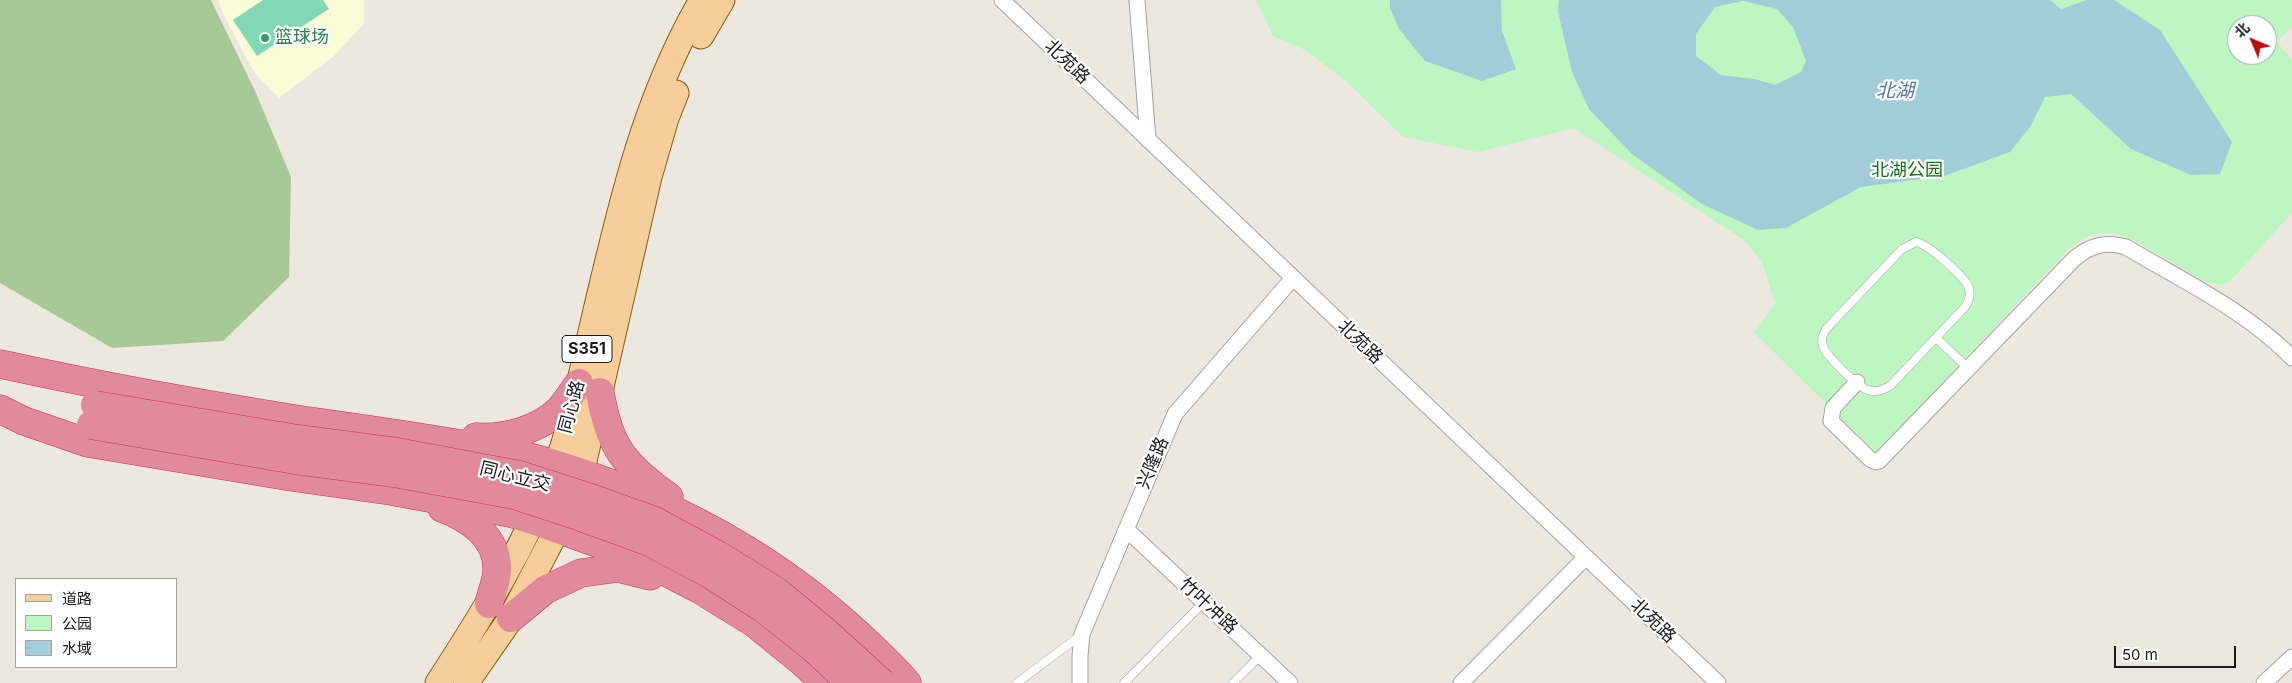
<!DOCTYPE html>
<meta charset="utf-8">
<style>
body{margin:0}
#map{position:relative;width:2292px;height:683px;overflow:hidden;background:#ece8e0;font-family:Inter,"Noto Sans SC",sans-serif}
canvas{display:block}
.legend{position:absolute;left:15px;top:578px;width:162px;height:90px;box-sizing:border-box;background:#fff;border:1px solid #a4a4a4;margin:0;padding:6px 9px;list-style:none;font-size:15px;color:#1b1b1b}
.legend li{display:flex;align-items:center;gap:10px;height:25px}
.legend b{width:25px;border:1px solid #a4a4a4}
.north{position:absolute;left:2227px;top:15px;width:50px;height:50px;box-sizing:border-box;background:#fff;border:1px solid #a4a4a4;border-radius:50%;rotate:315deg;font-size:14px;font-weight:700;line-height:20px;text-align:center;color:#1b1b1b}
.north::after{content:'';display:block;margin:auto;width:18px;height:22px;background:#bc0a0d;clip-path:polygon(50% 0,100% 100%,50% 72%,0 100%)}
.scale{position:absolute;left:2114px;top:646px;width:122px;height:22px;box-sizing:border-box;border:2px solid #1b1b1b;border-top:0;padding-left:6px;font-size:15px;line-height:18px;white-space:nowrap;color:#1b1b1b;-webkit-text-stroke:4px #fff;paint-order:stroke}
</style>
<div id="map">
<canvas width="2292" height="683"></canvas>
<ul class="legend">
<li><b style="height:6px;background:#f7cd9b"></b>道路</li>
<li><b style="height:14px;background:#bef6c1"></b>公园</li>
<li><b style="height:14px;background:#a2cdd8"></b>水域</li>
</ul>
<div class="north">北</div>
<div class="scale">50 m</div>
</div>
<script>
const ctx = document.querySelector('canvas').getContext('2d');
ctx.lineJoin = 'round';
function paint(path, color) {
  ctx.fillStyle = color;
  ctx.fill(path, 'evenodd');
}
function trace(path, color, width, dash) {
  ctx.strokeStyle = color;
  ctx.lineWidth = width;
  ctx.lineCap = dash ? 'butt' : 'round';
  ctx.setLineDash(dash || []);
  ctx.stroke(path);
}
function label(font, color, halo, rows, align = 'center') {
  ctx.font = font + ' Inter,"Noto Sans SC",sans-serif';
  ctx.lineWidth = 4.5;
  ctx.setLineDash([]);
  ctx.textBaseline = 'middle';
  ctx.strokeStyle = halo;
  ctx.fillStyle = color;
  for (const [text, x, y, turn = 0] of rows) {
    ctx.save();
    ctx.translate(x, y);
    ctx.rotate((+turn || 0) * Math.PI / 180);
    ctx.textAlign = isNaN(turn) ? turn : align;
    if (halo) ctx.strokeText(text, 0, 0);
    ctx.fillText(text, 0, 0);
    ctx.restore();
  }
}
const education = new Path2D(`
 M218,0H364V23L334,56L279,98L254,72L224,15Z`);
const forest = new Path2D(`
 M0,0H211L256,93L291,177L289,277L223,341L112,348L0,283Z`);
const park = new Path2D(`
 M1256,0H2292V27L2277,42L2292,60V213L2231,280L2221,285L2207,283C2190,273 2174,263 2157,254C2124,234 2100,221 2067,251L1876,452L1754,333L1775,303L1762,262L1744,240L1574,128L1478,152L1403,137L1348,83L1305,50L1273,36ZM2237,25H2267V55H2237Z`);
const pitch = new Path2D(`
 M263,0H323L329,9L257,56L233,20Z`);
const water = new Path2D(`
 M1390,0H1501L1502,31L1516,69L1482,81L1425,61L1399,29L1390,8Z
 M1559,0H2050L2061,9L2087,0H2114L2160,30L2232,142L2220,174L2191,175L2131,149L2071,94L2045,97L2030,127L2010,152L1944,176L1861,187L1786,228L1758,230L1702,204L1632,154L1589,109L1572,72L1558,12ZM1743,1L1777,9L1793,27L1806,61L1801,72L1775,85L1755,79L1721,75L1696,56V34L1715,7Z`);
const lane = new Path2D(`
 M1916,242C1928,244 1965,277 1969,288C1971,295 1969,301 1965,307L1890,386C1883,390 1876,393 1868,390C1858,387 1826,356 1823,346C1821,340 1823,333 1827,328L1902,249Z
 M1936,338L1969,369
 M1017,683L1081,635
 M1124,683L1204,602
 M1233,683L1261,655`);
const street = new Path2D(`
 M1002,0L1718,683
 M1137,0L1148,140
 M1857,382L1833,408L1831,421L1870,459L1876,462L1879,461L2074,259C2090,245 2106,241 2126,247C2181,280 2247,311 2292,358
 M1126,529L1290,683
 M1080,683V656L1082,634L1175,414L1293,278
 M1461,683L1586,557
 M2264,683L2292,657`);
const primary = new Path2D(`
 M701,36L722,0
 M438,683C483,614 526,544 556,467C571,427 581,375 591,332C618,217 642,103 702,0
 M466,683L511,618L558,528L581,474L649,177L666,118L676,93`);
const highway = new Path2D(`
 M0,364C100,386 200,404 301,420C359,428 416,436 472,446C490,450 508,452 526,456C649,489 765,548 858,634C875,650 892,665 907,683
 M600,392C609,447 624,465 669,497
 M0,409L24,421L88,443L292,477L391,491L510,513L533,520L639,558L699,589L754,623L801,661L825,683
 M476,437C505,439 539,430 560,409C567,401 573,391 579,383
 M442,508C470,518 498,538 497,570C497,581 491,594 489,604
 M511,618L545,590L581,573L618,568L650,576`);
const highwayBridge = new Path2D(`
 M95,405L298,439L397,452L520,475L588,497L655,521L718,555L776,591L826,632L882,683
 M91,425L295,460L394,473L514,495L581,517L647,541L708,573L764,609L813,648L851,683`);
const markers = [
 [265,38,5,"#2e9e5b"]
];
const shields = [
 [587,349,50]
];
const shieldNames = [
 ["S351",587,349]
];
const leisureNames = [
 ["篮球场",275,38]
];
const streetNames = [
 ["北苑路",1067,62,44],
 ["北苑路",1360,342,44],
 ["同心路",572,407,-75],
 ["兴隆路",1153,463,-67],
 ["同心立交",515,477,14],
 ["竹叶冲路",1208,606,43],
 ["北苑路",1653,621,44]
];
const parkNames = [
 ["北湖公园",1907,171]
];
const waterNames = [
 ["北湖",1895,91]
];
paint(education, '#fdfcd8');
paint(forest, '#a7c997');
paint(park, '#bef6c1');
paint(pitch, '#81d8b5');
paint(water, '#a2cdd8');
trace(lane, '#a2a2a2', 9);
trace(street, '#a2a2a2', 17);
trace(primary, '#8a5c07', 27);
trace(highway, '#cc2c65', 29);
trace(lane, '#fff', 8);
trace(street, '#fff', 15);
trace(primary, '#f7cd9b', 25);
trace(highway, '#e18a9c', 28);
trace(highwayBridge, '#cc2c65', 29, []);
trace(highwayBridge, '#e18a9c', 28);
for (const [x, y, r, color] of markers) {
  const dot = new Path2D();
  dot.arc(x, y, r, 0, 2 * Math.PI);
  ctx.fillStyle = color;
  ctx.fill(dot);
  trace(dot, '#fff', 2);
}
for (const [x, y, w] of shields) {
  const box = new Path2D();
  box.roundRect(x - w / 2, y - 13.5, w, 27, 4);
  ctx.fillStyle = '#fff';
  ctx.fill(box);
  trace(box, '#1b1b1b', 1);
}
label('bold 16px', '#1b1b1b', null, shieldNames);
label('18px', '#27864d', '#fff', leisureNames, 'left');
label('18px', '#1b1b1b', '#fff', streetNames);
label('18px', '#107116', '#fff', parkNames);
label('italic 19px', '#4d7aa4', '#fff', waterNames);
</script>
